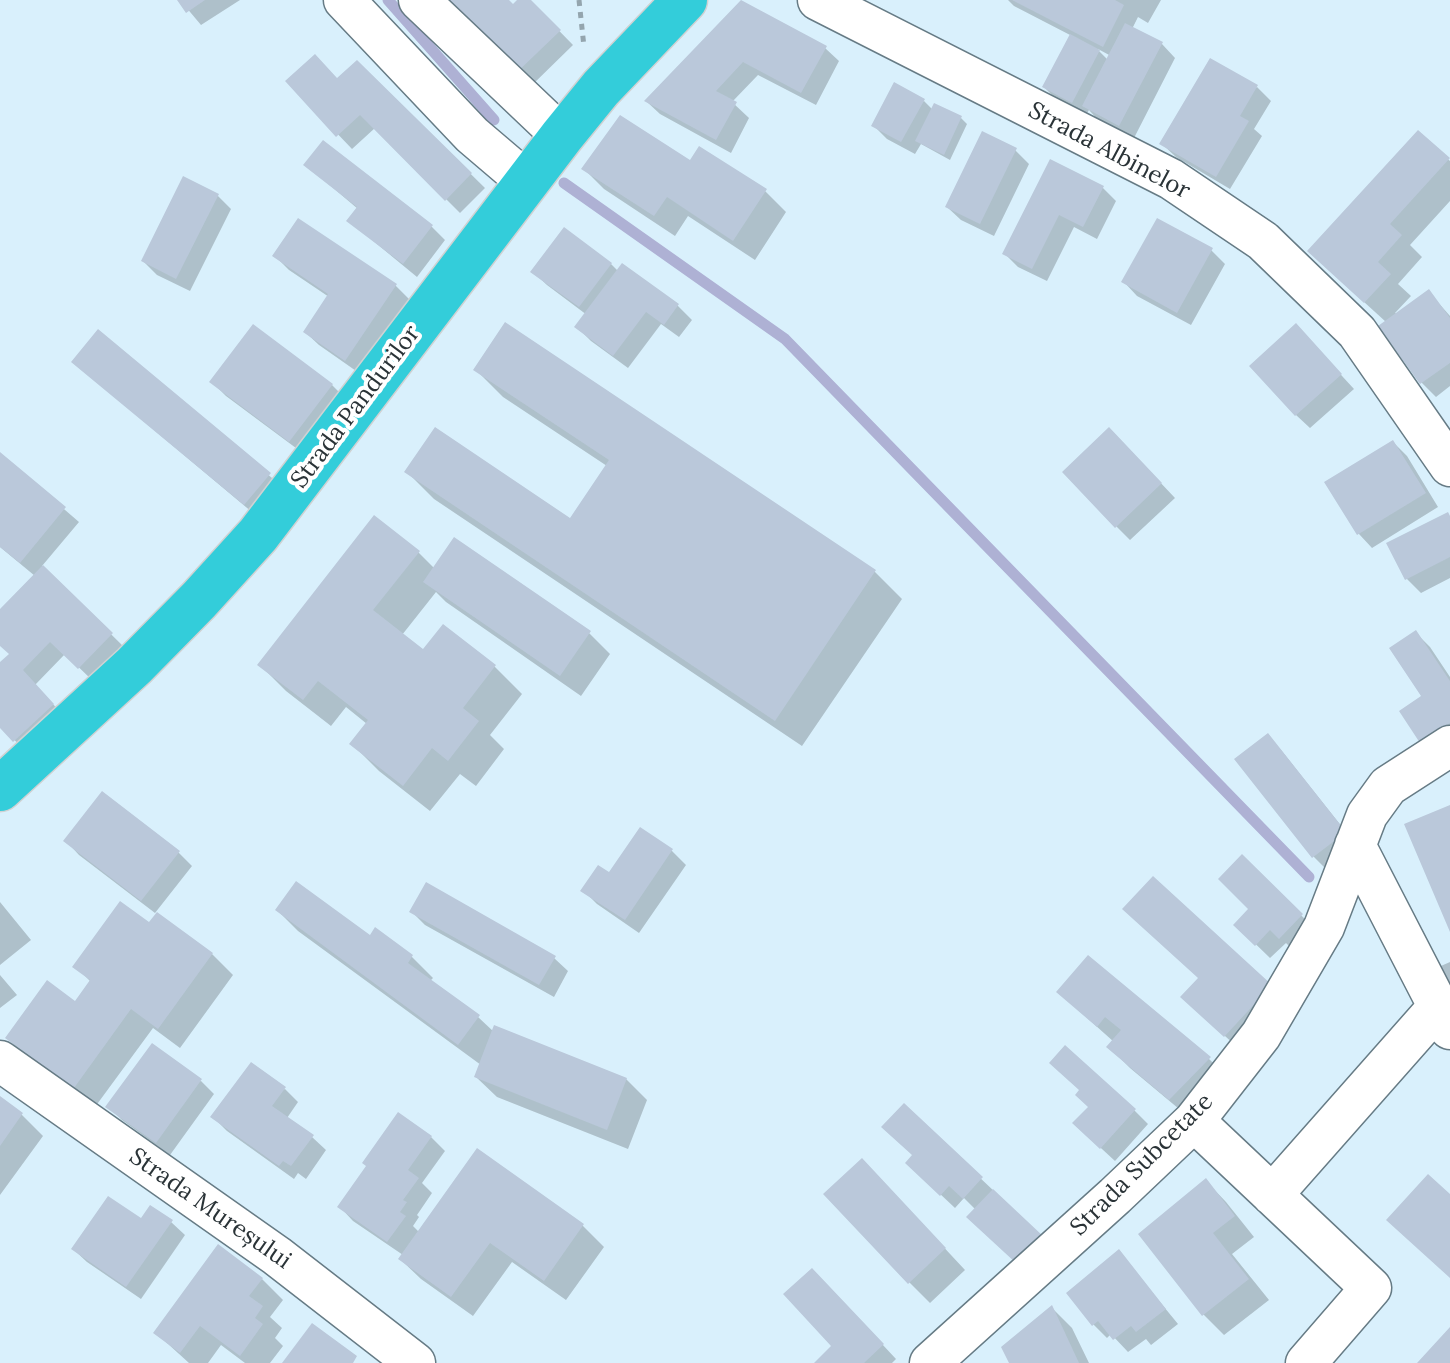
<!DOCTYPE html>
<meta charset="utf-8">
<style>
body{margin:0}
canvas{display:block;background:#d9f0fc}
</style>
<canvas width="1450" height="1363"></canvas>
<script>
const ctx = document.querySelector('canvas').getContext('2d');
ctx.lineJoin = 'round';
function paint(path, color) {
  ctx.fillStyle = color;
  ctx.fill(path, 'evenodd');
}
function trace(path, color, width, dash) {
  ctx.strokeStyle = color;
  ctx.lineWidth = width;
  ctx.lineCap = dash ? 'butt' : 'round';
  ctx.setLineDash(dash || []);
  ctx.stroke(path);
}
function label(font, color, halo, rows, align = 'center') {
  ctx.font = font + ' Lora,serif';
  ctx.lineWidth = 8;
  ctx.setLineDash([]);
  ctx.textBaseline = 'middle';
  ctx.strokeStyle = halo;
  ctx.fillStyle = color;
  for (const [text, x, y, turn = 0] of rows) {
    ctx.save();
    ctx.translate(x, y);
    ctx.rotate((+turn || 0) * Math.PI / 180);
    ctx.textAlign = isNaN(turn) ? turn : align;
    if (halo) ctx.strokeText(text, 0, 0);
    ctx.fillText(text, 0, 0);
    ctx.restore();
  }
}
const shadow = new Path2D(`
 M180,0H240L201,25Z
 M507,0L513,7L520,0H529L573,45L528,89L443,3Z
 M1008,0H1161L1148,23L1138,17L1132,29L1162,44L1175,58L1134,138L1098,120L1089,110L1086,115L1058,101L1044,87L1072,36L1014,6ZM1098,49L1111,56L1108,60L1098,50Z
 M742,3L825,48L839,61L816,105L758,75L732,102L749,118L731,153L660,114L646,101Z
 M357,62L485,188L460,213L375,128L352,149L288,82L338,81Z
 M1257,87L1271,101L1254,129L1262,136L1230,189L1176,157L1162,144Z
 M924,101L933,110L961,118L967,124L950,160L921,144L915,154L887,139L873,125Z
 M1418,132L1450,161V201L1410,245L1422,257L1398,284L1411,296L1395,313L1397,314L1428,291L1450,316V386L1436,397L1422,383L1380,326L1386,322L1330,271Z
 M1015,150L1029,164L994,236L961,220L947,207Z
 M690,162L765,191L786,212L755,260L688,216L675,236L604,189L584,169Z
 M1051,162L1102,187L1116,201L1097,239L1074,227L1047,281L1018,267L1004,253Z
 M306,165L432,227L445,240L417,277L349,221L358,209Z
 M217,195L231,209L190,291L157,275L143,261Z
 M1211,250L1225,264L1191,325L1137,296L1124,282Z
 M275,256L395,285L409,299L359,373L319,345L305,332L329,297L289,270Z
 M611,264L619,272L623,266L678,306L692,320L679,337L661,324L628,368L591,341L577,327L587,315L547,285L533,272Z
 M98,332L284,488L259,518L73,362Z
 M1309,340L1354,389L1310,428L1296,415Z
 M476,370L875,572L902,599L802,746L434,499L407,472L571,521L607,466L503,397Z
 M212,382L332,385L346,399L304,454L226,396Z
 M1393,442L1407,456L1438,507L1372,548L1359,534L1327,483Z
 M1123,443L1175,498L1130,540L1116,526Z
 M0,454L79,522L42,566L125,648L93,681L65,654L35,685L67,719L28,754L0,725V665L11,655L0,644V612L35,576L0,547Z
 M1450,517V578L1421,593L1407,579L1389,544Z
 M418,552L434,568L589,633L610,654L581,696L446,602L436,592L402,635L423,652L444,627L495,667L522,694L490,735L504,749L476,786L460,774L430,811L379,771L352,744L367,724L346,707L331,726L286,691L259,664Z
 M1416,633L1430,647L1450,677V745L1424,697Z
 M1268,736L1281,750L1358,847L1327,870L1314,857Z
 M640,830L672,851L686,865L639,933L597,904L583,890L609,875Z
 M66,841L178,852L192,866L155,913L79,855Z
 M1242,857L1315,929L1294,951L1286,943L1270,958L1236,925L1251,909Z
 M0,902L31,940L0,965Z
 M277,910L370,938L376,930L412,957L433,978L430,981L478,1017L494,1032L626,1079L647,1100L628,1149L497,1097L476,1077L481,1065L298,931Z
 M411,911L554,958L568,971L554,997L425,925Z
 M157,915L212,954L233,975L180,1048L153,1028L95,1107L28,1058L7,1038L75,1004L91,982L75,966L149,925Z
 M1088,958L1209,1059L1230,1079L1191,1119L1130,1068L1109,1047L1114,1042L1058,992Z
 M1450,962V1006L1434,969Z
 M0,975L17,995L0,1008Z
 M1271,986L1239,1049L1197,1010Z
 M201,1081L214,1094L170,1155L122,1120L108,1106Z
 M285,1089L298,1102L287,1118L312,1137L326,1150L306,1179L298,1173L294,1179L227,1131L213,1117Z
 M0,1099L22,1115L43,1136L0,1195Z
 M904,1106L995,1192L976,1210L964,1198L955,1208L921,1176L914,1156Z
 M1090,1107L1134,1110L1148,1124L1115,1161L1089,1137Z
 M431,1137L445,1151L422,1183L432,1193L417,1215L419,1217L413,1226L419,1232L478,1151L583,1226L604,1247L566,1300L512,1262L473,1316L421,1279L400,1259L403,1255L353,1221L340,1207Z
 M882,1181L965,1270L930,1303L909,1282Z
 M1206,1181L1226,1202L1254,1237L1232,1254L1269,1300L1224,1335L1203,1314Z
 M171,1222L185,1235L141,1299L87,1262L73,1249Z
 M1119,1252L1178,1324L1151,1345L1146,1339L1128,1352L1111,1334L1107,1338L1093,1324Z
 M262,1279L283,1300L270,1317L282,1328L275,1338L283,1346L270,1363H245L221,1345L208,1363H189L156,1333Z
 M826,1284L896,1359L892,1363H817L834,1346Z
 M1052,1308L1072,1328L1089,1363H1011Z`);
const stream = new Path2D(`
 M388,0L494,120
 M564,183L785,339L1309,877`);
const building = new Path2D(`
 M177,0H205L186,13Z
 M444,0H509L513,4L517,0H531L561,30L513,76Z
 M741,0L827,46L801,93L743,62L716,91L737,102L716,140L644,101Z
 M1012,0H1115L1124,5L1103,47Z
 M1125,23L1163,42L1119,126L1082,106Z
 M1070,34L1100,50L1072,103L1042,87Z
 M315,54L337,78L357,60L472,173L445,201L360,115L336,137L285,81Z
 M1210,58L1258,85L1240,116L1249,121L1216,177L1159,144Z
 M894,82L925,99L901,142L871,126Z
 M934,103L962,116L944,155L915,141Z
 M620,115L690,160L699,146L767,189L733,241L667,197L654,216L581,169Z
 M1418,130L1450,158L1390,224L1402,235L1378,262L1391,274L1364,303L1307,251Z
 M982,131L1017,148L980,224L945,207Z
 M323,140L433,225L403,264L346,221L357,207L303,165Z
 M1050,159L1104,186L1083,227L1059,215L1032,269L1002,254Z
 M183,176L219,194L176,279L141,261Z
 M298,218L397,284L345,361L303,332L328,294L272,256Z
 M1157,218L1213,248L1177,313L1121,282Z
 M564,227L612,263L579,307L530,272Z
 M622,263L679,304L664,325L646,312L613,356L574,327Z
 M1429,289L1450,318V363L1420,384L1378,326Z
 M505,322L876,570L775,721L404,472L435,427L570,518L609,460L473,370Z
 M1296,323L1342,374L1295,416L1249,366Z
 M253,324L333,384L289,442L209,382Z
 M98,329L271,473L244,505L71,362Z
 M1109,427L1162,483L1115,528L1062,472Z
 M1393,440L1426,493L1357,535L1324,482Z
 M0,452L66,507L20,563L0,547Z
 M1448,512L1450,516V557L1405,580L1386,543Z
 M374,515L420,551L373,610L423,649L443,624L496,665L463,708L479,721L448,761L432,748L403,786L349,744L368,720L318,681L303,700L257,665Z
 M454,537L591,631L560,676L423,582Z
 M43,565L113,633L78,669L50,642L23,670L54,704L13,742L0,728V662L9,654L0,646V609Z
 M1416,630L1450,681V723L1420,743L1399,711L1421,696L1389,648Z
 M1268,733L1346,832L1312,858L1234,759Z
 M102,791L180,851L141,901L63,841Z
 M1450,805V932L1404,824Z
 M640,827L673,849L625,920L580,891L598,865L609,872Z
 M1242,854L1303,914L1279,939L1270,930L1255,946L1233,925L1248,909L1218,879Z
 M1153,876L1272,985L1224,1037L1180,997L1198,978L1122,909Z
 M296,881L370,935L375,927L413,955L408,963L480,1015L458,1045L275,910Z
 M426,882L556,956L539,985L409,912Z
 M120,901L149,922L157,912L213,953L158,1029L131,1009L74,1088L5,1038L47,980L75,1001L90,980L72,967Z
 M1088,955L1211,1057L1169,1100L1106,1047L1121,1030L1105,1017L1097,1027L1056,992Z
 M494,1025L627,1078L607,1130L474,1077Z
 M152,1043L202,1079L156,1143L105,1107Z
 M1065,1045L1136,1109L1100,1149L1072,1123L1088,1107L1075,1095L1079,1090L1049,1063Z
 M251,1062L286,1087L272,1106L314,1135L291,1166L283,1161L279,1166L210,1117Z
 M0,1096L23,1113L0,1146Z
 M904,1103L983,1177L963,1199L949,1186L940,1196L905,1163L912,1155L881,1127Z
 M398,1112L432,1136L408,1170L419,1178L403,1200L407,1202L400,1212L406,1216L387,1242L337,1207L366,1166L362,1163Z
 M477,1148L584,1224L544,1281L490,1243L451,1297L398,1259Z
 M862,1158L946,1248L908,1284L823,1194Z
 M1428,1174L1450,1194V1278L1386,1220Z
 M1206,1178L1235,1216L1213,1233L1249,1279L1202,1316L1138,1234Z
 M993,1189L1043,1236L1017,1264L966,1217Z
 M108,1196L141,1218L150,1205L173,1220L126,1287L71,1249Z
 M218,1244L263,1278L249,1296L263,1306L255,1318L263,1324L240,1356L200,1326L180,1353L153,1333Z
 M1119,1249L1166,1309L1136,1332L1131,1326L1113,1340L1098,1321L1092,1326L1066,1293Z
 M812,1268L884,1344L864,1363H814L831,1346L783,1294Z
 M1052,1305L1079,1363H1009L1001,1347Z
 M312,1323L357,1356L353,1363H282Z
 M1450,1327V1363H1417Z`);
const path = new Path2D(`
 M579,0L584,47`);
const minor = new Path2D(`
 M344,0L472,135L526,181
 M419,0L562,136
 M818,0L1171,179L1263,241L1357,332L1450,466
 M1355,845L1450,1029
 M0,1061L277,1256L415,1363
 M1194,1121L1371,1288L1306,1363
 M1272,1195L1439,1006
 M930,1363L1115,1196L1194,1121L1261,1035L1324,927L1367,815L1388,786L1450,746`);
const highway = new Path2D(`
 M0,789L134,666L199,600L258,535L562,136L601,88L685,0`);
const streetNames = [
 ["Strada Albinelor",1109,151,28],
 ["Strada Pandurilor",356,407,-53],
 ["Strada Subcetate",1142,1165,-45],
 ["Strada Mureșului",210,1209,35]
];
paint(shadow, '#0003');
trace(stream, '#aeb1d4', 11);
paint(building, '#bac8da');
trace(minor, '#667b85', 43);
trace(highway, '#d0d2d3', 47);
trace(path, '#94a5ae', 5, [6, 6]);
trace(minor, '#fff', 40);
trace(highway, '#33cdda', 44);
label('24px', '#2a3337', '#fff', streetNames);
</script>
